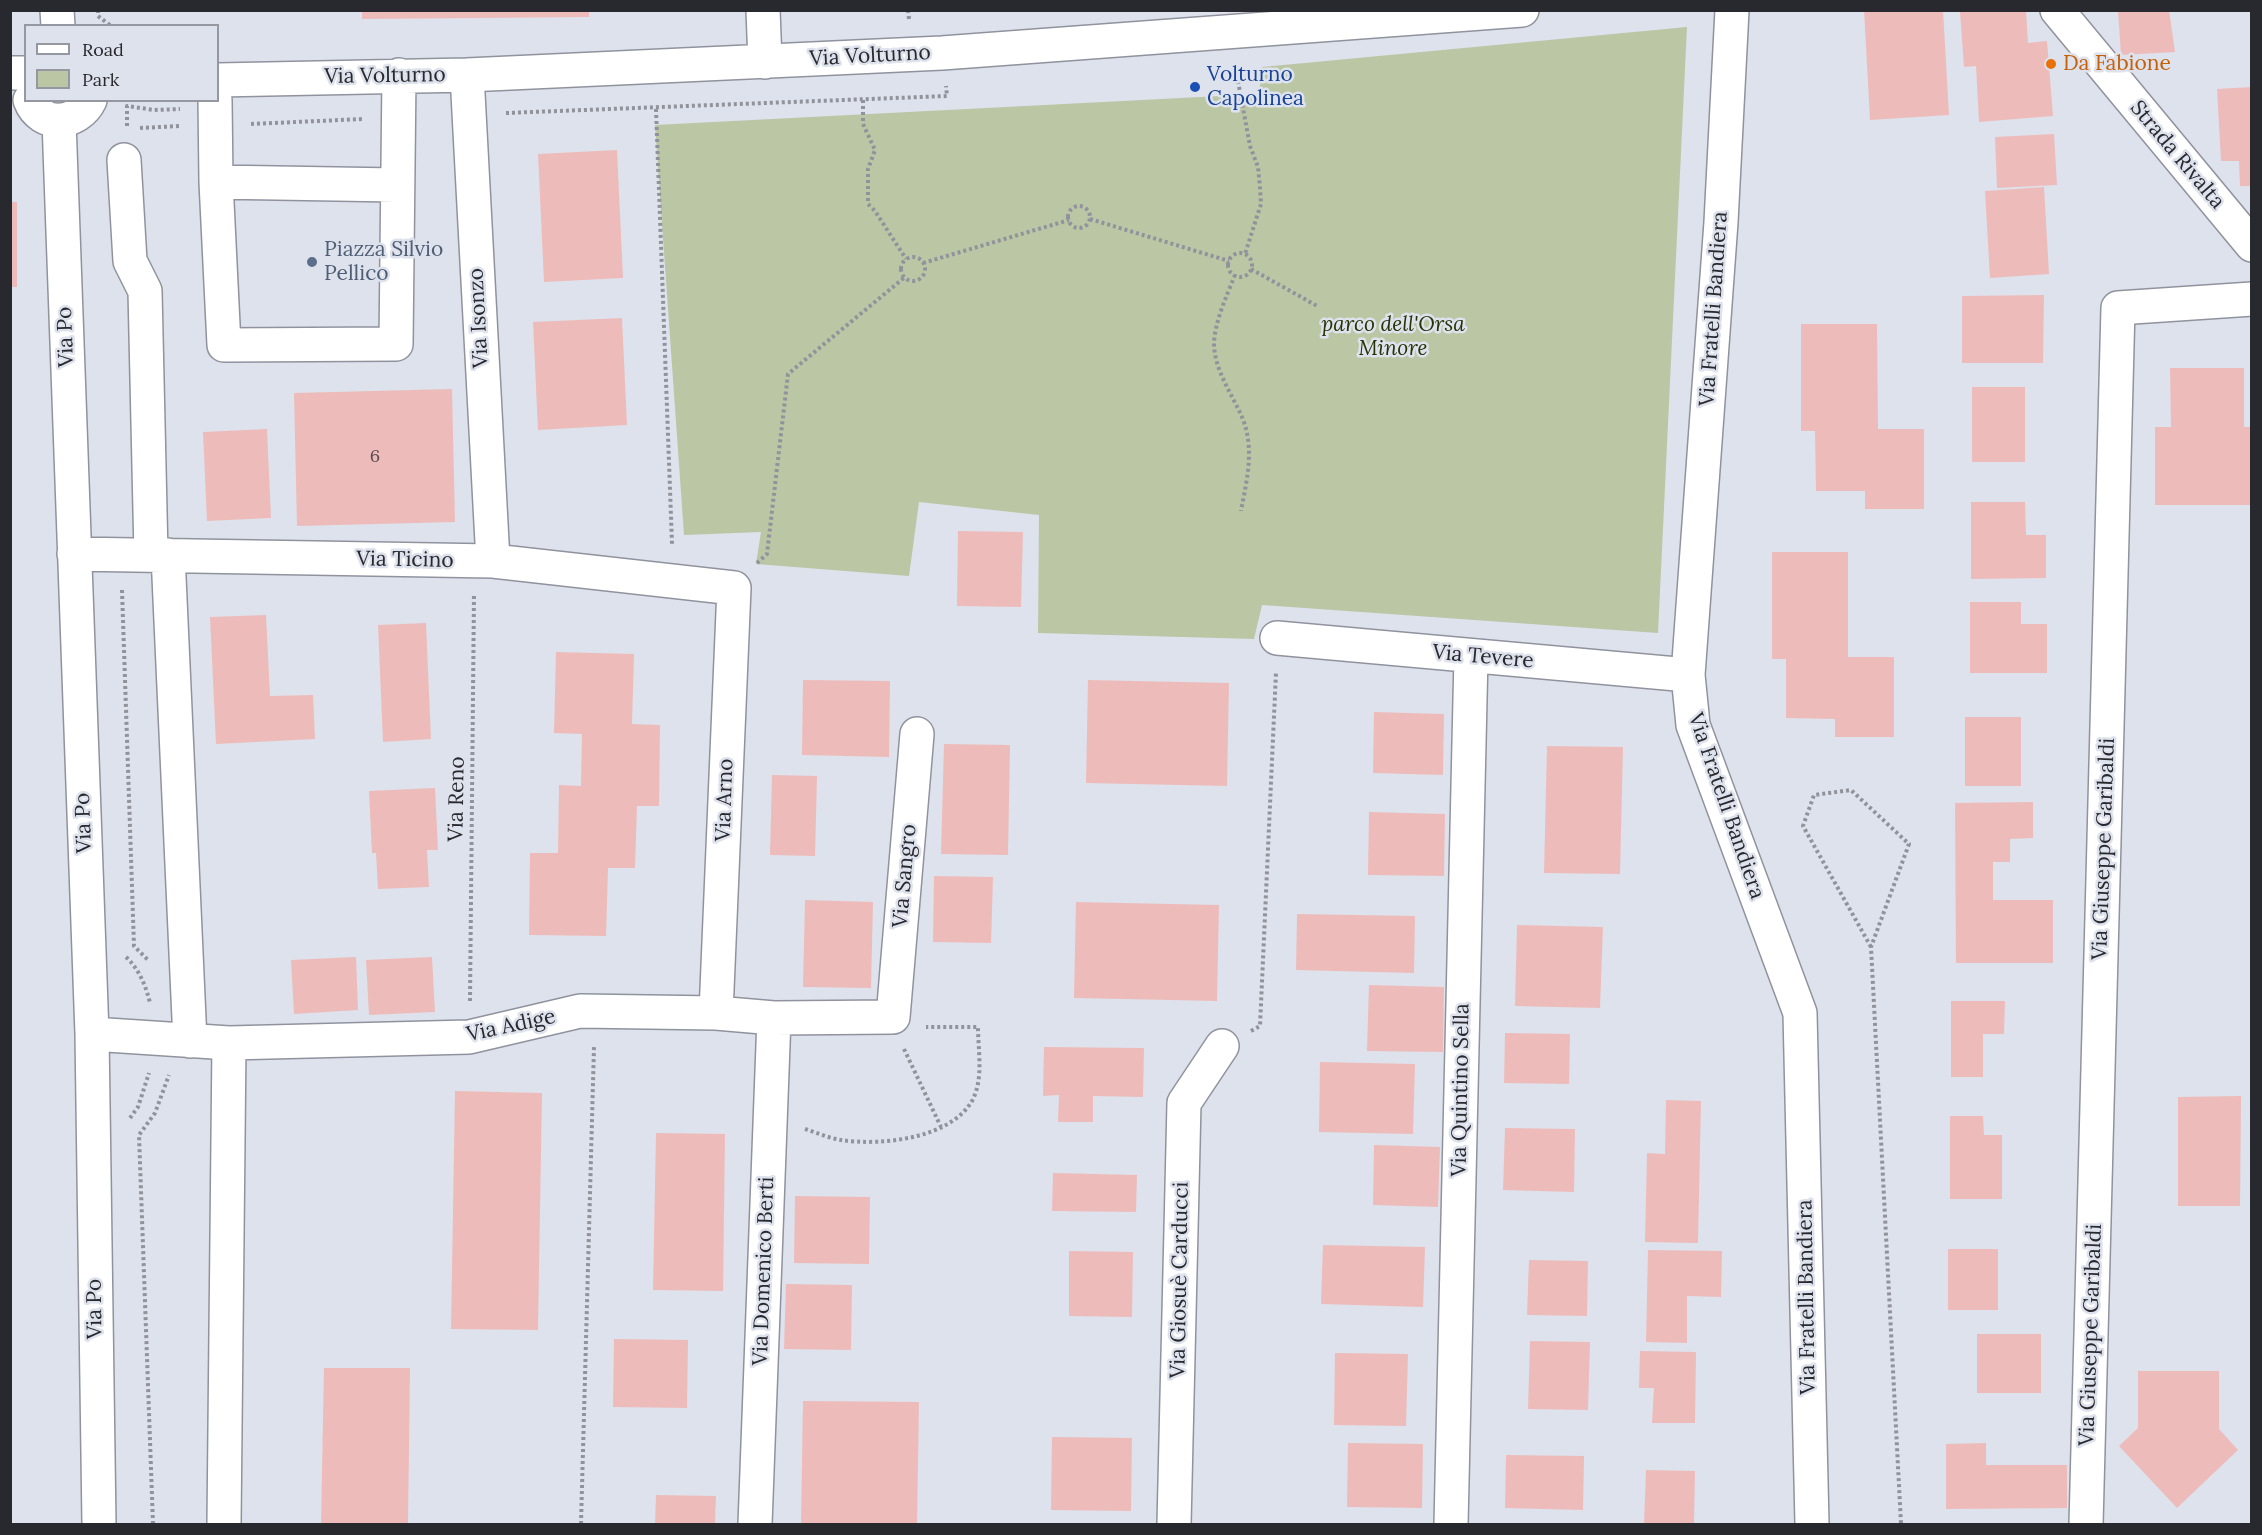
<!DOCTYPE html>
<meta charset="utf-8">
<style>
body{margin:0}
#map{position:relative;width:2262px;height:1535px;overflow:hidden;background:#dee2ed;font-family:Lora,serif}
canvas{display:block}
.frame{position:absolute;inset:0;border:12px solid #28292e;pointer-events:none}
.legend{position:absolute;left:24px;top:24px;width:195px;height:78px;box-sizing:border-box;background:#dee2ed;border:2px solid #9598a1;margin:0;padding:8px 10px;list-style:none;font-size:18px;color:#28292e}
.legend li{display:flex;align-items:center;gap:12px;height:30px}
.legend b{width:30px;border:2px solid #9598a1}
</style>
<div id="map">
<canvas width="2262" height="1535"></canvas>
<div class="frame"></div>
<ul class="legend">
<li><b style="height:8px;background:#fff"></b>Road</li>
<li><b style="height:16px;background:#bbc6a5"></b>Park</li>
</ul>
</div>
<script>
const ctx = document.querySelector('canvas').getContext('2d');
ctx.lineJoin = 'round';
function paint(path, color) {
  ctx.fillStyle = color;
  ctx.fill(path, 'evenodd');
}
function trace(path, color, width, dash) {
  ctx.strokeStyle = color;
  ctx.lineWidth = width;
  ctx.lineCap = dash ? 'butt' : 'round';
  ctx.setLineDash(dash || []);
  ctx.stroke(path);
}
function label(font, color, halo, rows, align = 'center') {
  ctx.font = font + ' Lora,serif';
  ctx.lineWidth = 5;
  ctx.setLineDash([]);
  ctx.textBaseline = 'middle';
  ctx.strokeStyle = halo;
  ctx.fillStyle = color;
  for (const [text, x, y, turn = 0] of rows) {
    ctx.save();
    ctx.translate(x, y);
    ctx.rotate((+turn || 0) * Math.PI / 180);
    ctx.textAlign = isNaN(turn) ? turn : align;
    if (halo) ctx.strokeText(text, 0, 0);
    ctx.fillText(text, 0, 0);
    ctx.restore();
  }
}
const green = new Path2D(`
 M1687,27L1658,633L1262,605L1254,639L1038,633L1039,515L919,502L909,576L756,564L761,532L684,535L655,125L1259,94L1262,67Z`);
const building = new Path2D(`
 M362,10H589V17L362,19Z
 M1864,10H1943L1949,115L1870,120Z
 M1981,10H2026L2028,43L2047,41L2053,116L1979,122L1976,66L1964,67L1960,12Z
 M2118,10H2169L2175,52L2121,55Z
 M2252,87V186H2240L2239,161H2221L2217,89Z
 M2054,134L2057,185L1997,188L1995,137Z
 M617,150L623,278L544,282L538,154Z
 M2044,187L2049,274L1990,278L1985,191Z
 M10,202H17V287H10Z
 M2044,295L2043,363H1962V296Z
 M622,318L627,425L538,430L533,322Z
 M1801,324H1877L1878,429H1924V509H1865V491H1816L1815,431H1801Z
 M2170,368H2244V427H2252V505H2155V427H2171Z
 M1972,387H2025V462H1972Z
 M452,389L455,522L297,526L294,393Z
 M267,429L271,518L207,521L203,432Z
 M1971,502H2025L2026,535H2046V578L1971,579Z
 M958,531L1023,532L1021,607L957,606Z
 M1772,552H1848V657H1894V737H1835V719L1786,718V659H1772Z
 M1970,602H2021V624H2047V673H1970Z
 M266,615L270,696L313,695L315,739L216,744L210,617Z
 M426,623L431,739L383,742L378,625Z
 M556,652L634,654L632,724L660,725L659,806H637L635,868H608L606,936L529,935L530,853H558L559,785L581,786L582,734L554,733Z
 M803,680L890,681L889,757L802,755Z
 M1088,680L1229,683L1227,786L1086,783Z
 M1374,712L1444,714L1443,775L1373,773Z
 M1965,717H2021V786H1965Z
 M944,744L1010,745L1008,855L941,854Z
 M1547,746L1623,747L1620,874L1544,873Z
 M772,775L817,776L815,856L770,855Z
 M435,788L438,850H427L429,887L378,889L376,853H372L369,791Z
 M2033,802V838L2010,839V862H1993V900H2053V963H1956L1955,803Z
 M1369,812L1445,814L1444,876L1368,875Z
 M934,876L993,877L991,943L933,942Z
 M805,900L873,902L871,988L803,987Z
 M1076,902L1219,905L1217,1001L1074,998Z
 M1297,914L1415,916L1414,973L1296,970Z
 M1517,925L1603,927L1600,1008L1515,1006Z
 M356,957L358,1010L294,1014L291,960Z
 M432,957L435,1012L369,1015L366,960Z
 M1369,985L1444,987L1443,1052L1367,1051Z
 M1951,1001H2005L2004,1034H1983V1077H1951Z
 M1505,1033L1570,1034L1569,1084L1504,1083Z
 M1044,1047L1144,1048L1143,1097L1093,1096V1122H1058L1059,1095L1043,1096Z
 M1320,1062L1415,1064L1413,1134L1319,1132Z
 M455,1091L542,1093L538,1330L451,1329Z
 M2241,1096L2240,1206H2178V1097Z
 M1666,1100L1701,1101L1698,1243L1645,1242L1647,1153L1665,1154Z
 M1950,1116H1983L1984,1135H2002V1199H1950Z
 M1505,1128L1575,1129L1574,1192L1503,1190Z
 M656,1133L725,1134L723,1291L653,1290Z
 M1374,1145L1440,1147L1438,1207L1373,1205Z
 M1053,1173L1137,1175L1136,1212L1052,1211Z
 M795,1196L870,1197L869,1264L794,1263Z
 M1323,1245L1425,1247L1423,1307L1321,1304Z
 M1948,1249H1998V1310H1948Z
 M1648,1250L1722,1251L1721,1297L1687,1296V1343L1646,1342Z
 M1069,1251L1133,1252L1132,1317L1069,1316Z
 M1529,1260L1588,1261L1587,1316L1527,1315Z
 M786,1284L852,1285L851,1350L784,1349Z
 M1977,1334H2041V1393H1977Z
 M614,1339L688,1340L687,1408L613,1407Z
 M1530,1341L1590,1342L1588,1410L1528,1409Z
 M1640,1351L1696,1352L1695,1423H1652L1654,1388H1639Z
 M1335,1353L1408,1354L1406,1426L1334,1425Z
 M324,1368H410L408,1524H321Z
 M2138,1371H2219V1429L2238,1450L2177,1508L2119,1446L2138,1428Z
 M803,1401L919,1402L917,1524H801Z
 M1052,1437L1132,1438L1131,1511L1051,1510Z
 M1348,1443L1423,1444L1422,1508L1347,1507Z
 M1986,1443V1465H2067V1508L1946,1509V1444Z
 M1506,1455L1584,1456L1583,1510L1505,1508Z
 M1646,1470L1695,1471L1694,1524H1644Z
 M656,1495L716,1496L715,1524H655Z`);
const path = new Path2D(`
 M98,10V16L111,26
 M908,10L909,19
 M1238,81L1250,146L1258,167L1260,187L1261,204L1245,254
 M863,100V124L875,150L868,169V204L875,211L906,259
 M656,109L672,544
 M506,113L947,96L946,86
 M251,124L363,119
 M127,126V106L154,110L180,109
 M140,128L180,126
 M1068 217a11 11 0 1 1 22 0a11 11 0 1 1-22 0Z
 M1090,219L1229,261
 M1228 265a12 12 0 1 1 24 0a12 12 0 1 1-24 0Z
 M901 269a12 12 0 1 1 24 0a12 12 0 1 1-24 0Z
 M923,263L1069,220
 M1251,269L1319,307
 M1235,275C1227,295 1214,323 1214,345C1215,371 1232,394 1242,417C1255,448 1247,479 1241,511
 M757,563L767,554L788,374L905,277
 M122,590L134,946L149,961
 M1871,947L1803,826L1814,795L1851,790L1909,844L1871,947L1901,1524
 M126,957C139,969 146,986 150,1003
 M470,1001L474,594
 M1251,1031L1260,1026L1276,672
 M904,1049L941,1127
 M130,1118L138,1107L149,1073
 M805,1129C817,1133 829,1138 841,1140C880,1146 950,1139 972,1101C984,1079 978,1051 978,1027H926
 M153,1524L139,1135L155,1113L169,1075
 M581,1524L594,1047`);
const minor = new Path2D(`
 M57,10L58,26
 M763,10L765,62
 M1732,10L1721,222L1688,675L1693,725L1800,1013L1812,1524
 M2057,10L2252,245
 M10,73H26
 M467,75L493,561
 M218,80L467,75L942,53L1522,10
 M30,100C41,129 78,125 90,100
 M215,100L216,182L224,345L396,344L399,75
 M59,121L92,1034L99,1524
 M124,160L130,261L145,291L151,555
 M216,182L396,185
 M74,554L493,561L734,588L716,1013
 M168,555L190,1041
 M1277,638L1688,675
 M92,1034L229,1043L469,1037L580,1011L716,1013L774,1018L893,1017L917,734
 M224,1524L229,1043
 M755,1524L774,1018
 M1174,1524L1184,1103L1222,1046
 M1451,1524L1471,656
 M2086,1524L2118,308L2252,299`);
const markers = [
 [2051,64,6,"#e8710a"],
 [1195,87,6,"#1a4fb4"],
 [312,262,6,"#5c6f8a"]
];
const numberNames = [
 ["6",375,457]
];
const streetNames = [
 ["Via Volturno",870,56,-3],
 ["Via Volturno",385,76,-1],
 ["Strada Rivalta",2177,155,50],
 ["Via Fratelli Bandiera",1714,309,-86],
 ["Via Isonzo",479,318,-93],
 ["Via Po",66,337,-92],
 ["Via Ticino",405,560,1],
 ["Via Tevere",1483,657,5],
 ["Via Reno",457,799,-89],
 ["Via Arno",725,800,-88],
 ["Via Fratelli Bandiera",1726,806,71],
 ["Via Po",84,823,-92],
 ["Via Giuseppe Garibaldi",2104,849,-88],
 ["Via Sangro",905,876,-85],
 ["Via Adige",511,1026,-12],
 ["Via Quintino Sella",1461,1090,-89],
 ["Via Domenico Berti",764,1271,-88],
 ["Via Giosuè Carducci",1180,1280,-89],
 ["Via Fratelli Bandiera",1807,1297,-91],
 ["Via Po",95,1309,-91],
 ["Via Giuseppe Garibaldi",2091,1335,-88]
];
const foodNames = [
 ["Da Fabione",2063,64]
];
const transitNames = [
 ["Volturno",1207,75],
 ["Capolinea",1207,99]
];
const serviceNames = [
 ["Piazza Silvio",324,250],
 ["Pellico",324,274]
];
const parkNames = [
 ["parco dell'Orsa",1393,325],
 ["Minore",1393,349]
];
paint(green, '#bbc6a5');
paint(building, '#edbcba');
trace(minor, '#90939e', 36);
trace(path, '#90939b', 4, [3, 3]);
trace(minor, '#fff', 33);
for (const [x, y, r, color] of markers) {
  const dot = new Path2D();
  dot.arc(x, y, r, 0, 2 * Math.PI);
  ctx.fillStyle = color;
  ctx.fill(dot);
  trace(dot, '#dee2ed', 2);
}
label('18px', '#594e51', null, numberNames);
label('21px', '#28292e', '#dee2ed', streetNames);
label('21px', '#c56008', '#dee2ed', foodNames, 'left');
label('21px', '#164399', '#dee2ed', transitNames, 'left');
label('21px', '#4e5e75', '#dee2ed', serviceNames, 'left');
label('italic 21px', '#273304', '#dee2ed', parkNames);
</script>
